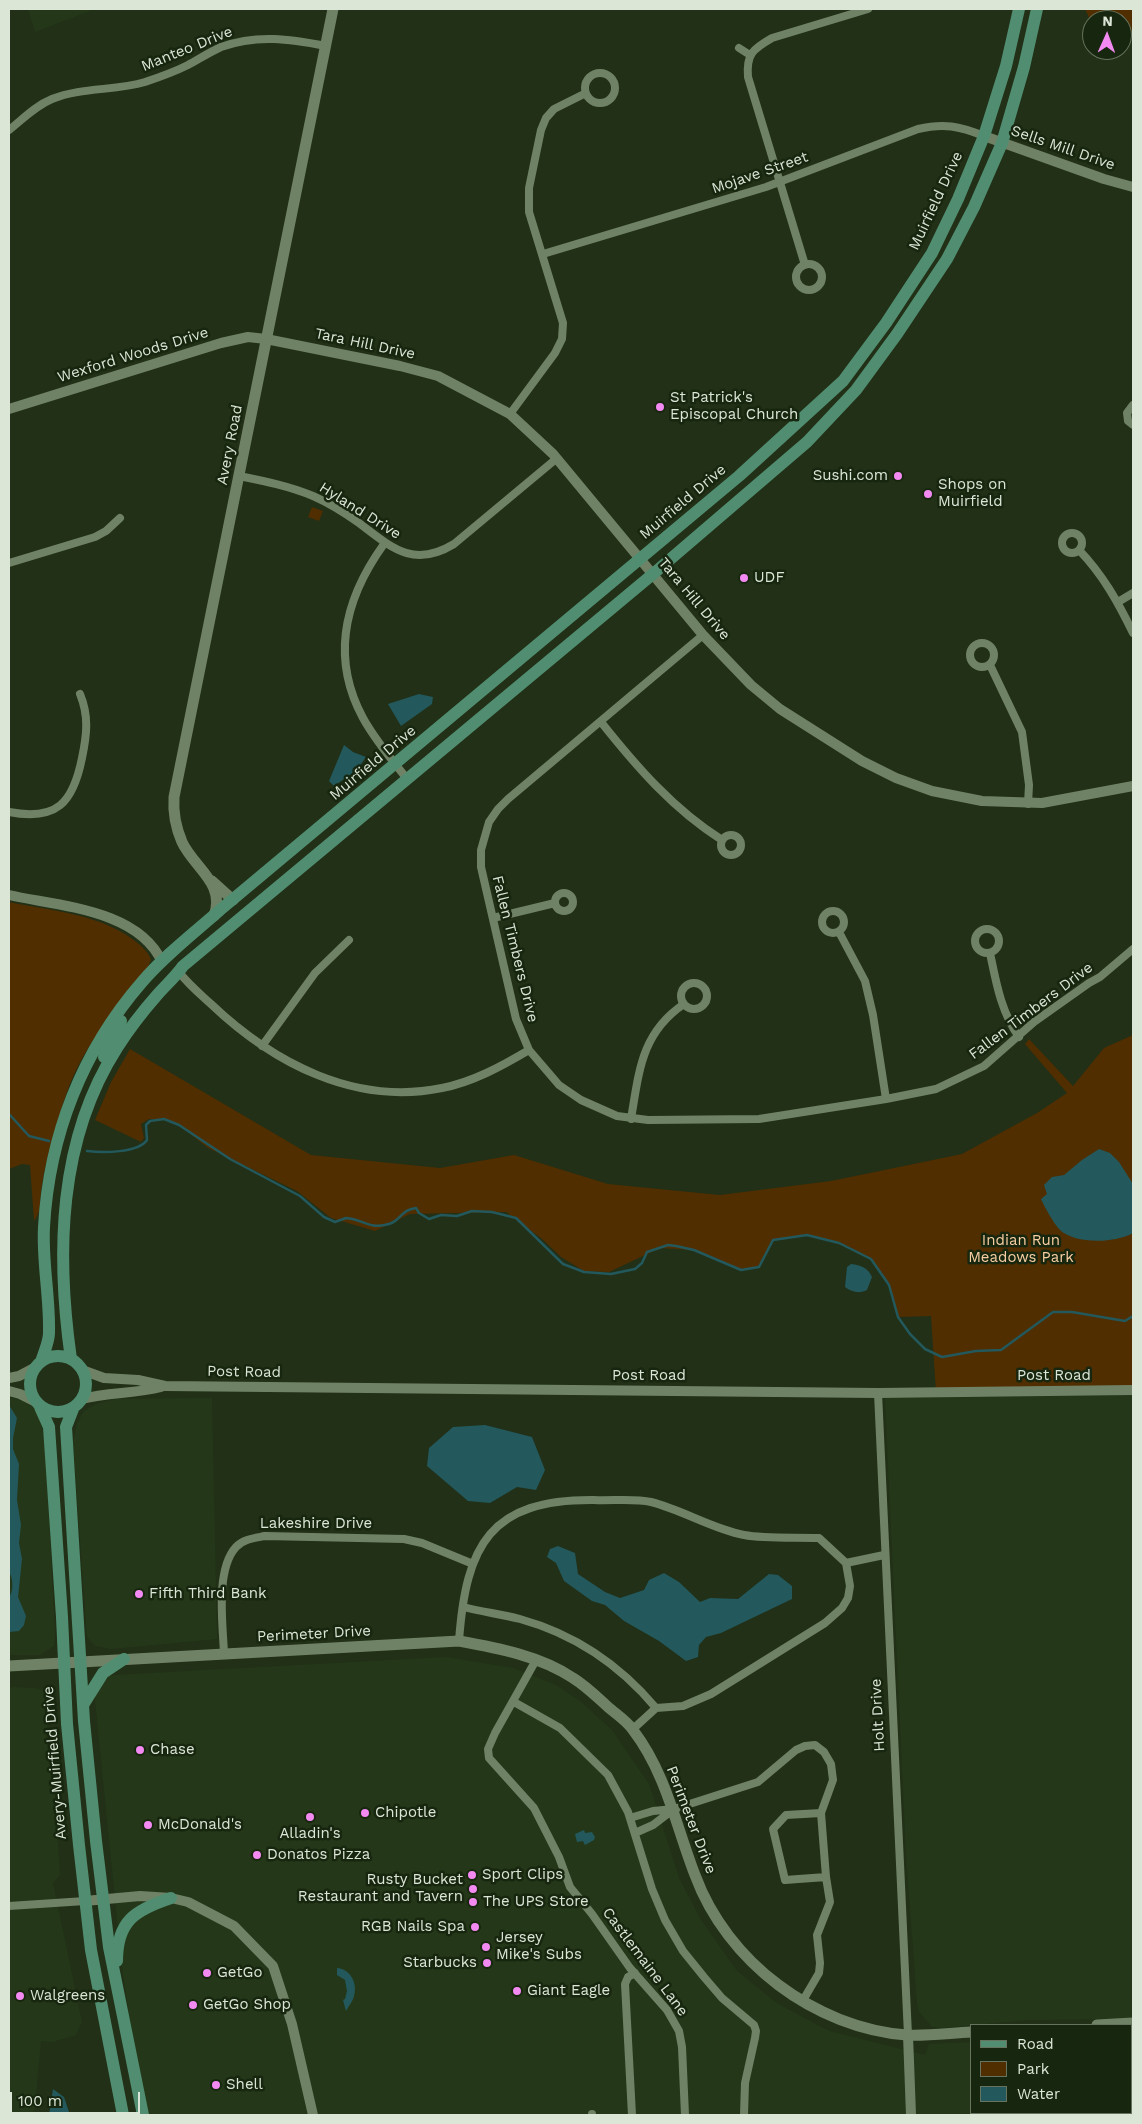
<!DOCTYPE html>
<style>
body{margin:0}
#map{position:relative;width:1142px;height:2124px;overflow:hidden;background:#213017;font-family:"Work Sans",sans-serif}
canvas{display:block}
.frame{position:absolute;inset:0;border:10px solid #dce6d7;pointer-events:none}
.legend{position:absolute;left:970px;top:2024px;width:162px;height:90px;box-sizing:border-box;background:#17260e;border:1px solid #66735e;margin:0;padding:6px 9px;list-style:none;font-size:15px;color:#dce6d7}
.legend li{display:flex;align-items:center;gap:10px;height:25px}
.legend b{width:25px;border:1px solid #66735e}
.north{position:absolute;left:1082px;top:10px;width:50px;height:50px;box-sizing:border-box;background:#17260e;border:1px solid #66735e;border-radius:50%;rotate:2deg;font-size:14px;font-weight:700;line-height:20px;text-align:center;color:#dce6d7}
.north::after{content:'';display:block;margin:auto;width:18px;height:22px;background:#f38af1;clip-path:polygon(50% 0,100% 100%,50% 72%,0 100%)}
.scale{position:absolute;left:10px;top:2092px;width:130px;height:22px;box-sizing:border-box;border:2px solid #dce6d7;border-top:0;padding-left:6px;font-size:15px;line-height:18px;white-space:nowrap;color:#dce6d7;-webkit-text-stroke:4px #17260e;paint-order:stroke}
</style>
<div id="map">
<canvas width="1142" height="2124"></canvas>
<div class="frame"></div>
<ul class="legend">
<li><b style="height:6px;background:#518e71"></b>Road</li>
<li><b style="height:14px;background:#502e00"></b>Park</li>
<li><b style="height:14px;background:#23585c"></b>Water</li>
</ul>
<div class="north">N</div>
<div class="scale">100 m</div>
</div>
<script>
const ctx = document.querySelector('canvas').getContext('2d');
ctx.lineJoin = 'round';
function paint(path, color) {
  ctx.fillStyle = color;
  ctx.fill(path, 'evenodd');
}
function trace(path, color, width, dash) {
  ctx.strokeStyle = color;
  ctx.lineWidth = width;
  ctx.lineCap = dash ? 'butt' : 'round';
  ctx.setLineDash(dash || []);
  ctx.stroke(path);
}
function label(font, color, halo, rows, align = 'center') {
  ctx.font = font + ' "Work Sans",sans-serif';
  ctx.lineWidth = 5;
  ctx.setLineDash([]);
  ctx.textBaseline = 'middle';
  ctx.strokeStyle = halo;
  ctx.fillStyle = color;
  for (const [text, x, y, turn = 0] of rows) {
    ctx.save();
    ctx.translate(x, y);
    ctx.rotate((+turn || 0) * Math.PI / 180);
    ctx.textAlign = isNaN(turn) ? turn : align;
    if (halo) ctx.strokeText(text, 0, 0);
    ctx.fillText(text, 0, 0);
    ctx.restore();
  }
}
const built = new Path2D(`
 M28,9H95L35,32Z
 M1133,1395V2019L1027,2020L942,2028L932,2027L919,2012L917,2003L906,1853L885,1398Z
 M9,1397L26,1402L37,1411L45,1438L55,1634L54,1646L40,1655H9Z
 M212,1398L217,1639L111,1649L96,1646L87,1637L73,1442L77,1423L84,1411L96,1404L116,1399Z
 M446,1657L513,1668L556,1685L581,1702L612,1730L649,1784L679,1878L701,1920L737,1971L778,2004L829,2031L925,2055L929,2044L971,2042V2113H1131V2033L1133,2032V2115H149L133,2043L122,1967L95,1700L96,1690L109,1676L115,1675Z
 M9,1687L35,1688L44,1691L49,1706L46,1738L55,1794L60,1875L53,1883L82,2022L76,2035L53,2042L41,2041L34,2115H9Z`);
const green = new Path2D(`
 M1085,9H1133C1133,26 1136,36 1122,48V20H1092V24Z
 M312,507L323,511L319,521L308,517Z
 M9,902C53,911 104,914 140,945C145,950 149,953 151,960L148,967C118,1006 84,1044 67,1092C56,1124 46,1157 41,1191C40,1201 41,1213 34,1221L30,1165L22,1164L9,1169Z
 M1133,1035V1389L936,1392L931,1316L898,1317L889,1285L871,1259L839,1243L807,1235L773,1240L759,1267L741,1270L694,1250L660,1248L609,1272L584,1271L561,1257L542,1239L506,1212L410,1214L375,1231L331,1218L297,1191L208,1148L179,1125L161,1119H149L141,1124L144,1138L141,1142L95,1120L111,1082L130,1049L311,1155L440,1168L514,1155L608,1184L720,1195L831,1181L962,1154L1037,1113L1067,1093L1025,1044L1029,1039L1073,1086L1104,1048Z`);
const water = new Path2D(`
 M419,694L433,697L432,704L401,726L388,704Z
 M344,745L353,752L366,757L357,770L334,786L329,781Z
 M1099,1149L1110,1153L1119,1162L1133,1184V1233C1116,1243 1074,1245 1059,1229C1053,1222 1045,1208 1041,1199L1047,1194L1044,1185L1052,1177L1064,1175L1082,1160Z
 M851,1264C861,1265 868,1268 872,1277L867,1290C859,1294 852,1292 845,1287L847,1267Z
 M9,1405L17,1418L13,1438V1449L19,1464L17,1500L21,1525L19,1543L22,1559L18,1597L26,1616L24,1625L19,1631L9,1632V1597C14,1591 13,1578 9,1572Z
 M485,1425L532,1437L545,1470L536,1490L517,1487L490,1503L468,1501L427,1466L429,1448L453,1427Z
 M558,1546L575,1553L578,1574L605,1592L620,1598L644,1590L649,1580L664,1573L679,1582L700,1602L710,1598L738,1599L769,1574L778,1575L792,1586V1599L721,1633L706,1637L699,1645L698,1657L686,1661L659,1641L624,1621L605,1605L592,1601L564,1581L556,1563L547,1557L550,1549Z
 M584,1830L585,1833L592,1832L595,1837L594,1840L585,1845L583,1841L577,1842L575,1834Z
 M337,1968C350,1969 358,1983 354,1996C353,2001 348,2007 346,2011L343,2000L345,1999L347,1991L345,1980L337,1975Z
 M53,2089L64,2097L70,2115H49Z`);
const stream = new Path2D(`
 M9,1114L29,1136L49,1141
 M87,1151C103,1153 138,1153 147,1140L146,1125L150,1121L164,1119L179,1125L230,1159L300,1196L324,1217L335,1222L346,1218C363,1219 369,1230 389,1224C401,1221 400,1210 416,1208L419,1213L429,1219L441,1215L457,1216L472,1211L492,1212L516,1218L563,1264L584,1272L611,1274L635,1269L642,1263L647,1252L668,1245L676,1246L694,1250L741,1270L759,1267L773,1240L807,1235L839,1243L871,1259L889,1285L898,1317L910,1334L925,1349L942,1357L976,1351L1001,1350L1053,1312H1072L1125,1321L1133,1316`);
const minor = new Path2D(`
 M739,48L750,55
 M585 88a15 15 0 1 1 30 0a15 15 0 1 1-30 0Z
 M9,130C23,119 35,106 52,99C82,87 115,91 145,82C160,77 174,72 188,65C199,59 210,52 221,47C257,34 290,39 326,46
 M543,254L766,187L918,129C944,123 959,126 984,136
 M796 277a13 13 0 1 1 26 0a13 13 0 1 1-26 0Z
 M805,265L748,77C746,54 753,49 772,38L868,9
 M1133,405L1127,413L1128,421L1133,425
 M510,414L555,353L562,339L563,323L529,212V188L541,130L546,118L554,109L586,93
 M239,476C264,481 289,486 313,496C329,503 345,513 359,523C391,547 413,569 454,544L556,459
 M1062 543a10 10 0 1 1 20 0a10 10 0 1 1-20 0Z
 M384,544C345,598 330,657 363,718C375,740 392,760 408,780
 M1079,550C1103,575 1118,602 1133,633
 M9,563L95,537L106,531L120,518
 M1118,602L1133,593
 M703,635L508,799L498,809L489,822L481,850V867L516,1019L529,1050L559,1085L581,1100L617,1116L648,1120L759,1119L886,1099L936,1089L984,1066L1034,1022L1089,983L1100,977L1133,949
 M970 655a12 12 0 1 1 24 0a12 12 0 1 1-24 0Z
 M990,665L1022,732L1029,785L1028,804
 M601,722C636,766 673,809 722,840
 M9,812C57,821 73,803 82,758C87,734 89,716 80,694
 M721 845a10 10 0 1 1 20 0a10 10 0 1 1-20 0Z
 M555 902a9 9 0 1 1 18 0a9 9 0 1 1-18 0Z
 M822 922a11 11 0 1 1 22 0a11 11 0 1 1-22 0Z
 M493,918L555,903
 M975 941a12 12 0 1 1 24 0a12 12 0 1 1-24 0Z
 M839,932L865,981L873,1015L886,1099
 M990,953C996,982 1001,1012 1019,1037
 M179,972C188,984 200,994 211,1004C273,1063 355,1106 442,1088C473,1082 502,1066 529,1050
 M681 996a13 13 0 1 1 26 0a13 13 0 1 1-26 0Z
 M262,1046L315,973L349,940
 M631,1119C639,1072 641,1033 684,1004
 M878,1393L908,2035
 M846,1563L884,1555
 M463,1607C482,1612 501,1614 520,1619C574,1634 620,1665 656,1708
 M459,1641C466,1545 490,1499 594,1500C612,1501 634,1498 651,1502C683,1510 712,1529 744,1535C766,1539 796,1537 819,1538L846,1563L850,1586L848,1598L842,1608L825,1623L711,1694L683,1706L656,1708L633,1729
 M224,1654C223,1625 215,1570 236,1547C243,1539 255,1538 265,1536L404,1539L422,1543L473,1564
 M536,1660L495,1733L488,1749L489,1758L534,1808L559,1857L570,1887L592,1914L630,1968L667,2010L679,2031L682,2047L685,2115
 M514,1702L560,1728L608,1775L628,1812L652,1889L665,1920L683,1951L704,1977L722,1998L754,2025L756,2031L755,2038L745,2083L744,2115
 M821,1813L786,1815L773,1829L785,1880L826,1877
 M630,1818L653,1811L674,1809L758,1782L796,1750L805,1746L815,1745L824,1752L831,1764L833,1780L821,1813L826,1877L830,1902L817,1935L820,1963L819,1973L802,2002
 M635,1833L653,1825L674,1809
 M9,1906L85,1901
 M592,2114V2115
 M632,2115L625,1984L628,1977L635,1973`);
const tertiary = new Path2D(`
 M984,136L1104,179L1133,187
 M9,409L221,343L248,337L266,339L400,366L438,376L510,414L553,454L703,635L751,685L780,709L862,761L896,778L932,791L982,801L1042,803L1133,786
 M9,895C57,906 138,909 162,962
 M82,1370L104,1378L138,1380L165,1386L878,1393L1133,1390
 M9,1378L19,1376L36,1367
 M9,1391L20,1394L36,1402
 M82,1399C108,1392 135,1394 161,1387
 M85,1901L140,1896L171,1898L188,1902L234,1926L273,1966L292,2024L313,2115
 M908,2035L911,2115`);
const secondary = new Path2D(`
 M212,881L233,900
 M214,916C226,883 194,868 182,842C176,828 173,812 174,797L333,9
 M9,1666L459,1641C498,1648 540,1656 573,1678C586,1686 597,1697 608,1707C616,1714 627,1721 633,1730C666,1773 676,1826 695,1875C727,1962 815,2028 907,2035C927,2036 950,2033 971,2032
 M1097,2025L1133,2023`);
const primary = new Path2D(`
 M104,1057L115,1031L121,1021
 M30 1384a28 28 0 1 1 56 0a28 28 0 1 1-56 0Z
 M71,1359C56,1254 58,1140 117,1048C129,1029 143,1011 158,994C167,984 176,976 183,966L653,574L807,442L856,390L897,334L947,259L974,207L1002,143L1024,67L1037,9
 M41,1362C44,1352 49,1342 49,1333C50,1297 42,1262 44,1227C49,1136 82,1051 142,982C165,955 194,933 220,910L739,476L843,381L886,323L932,253L958,199L984,136L1006,66L1019,9
 M40,1407L49,1427L62,1617L67,1724L79,1845L91,1950L123,2115
 M73,1409L66,1427L84,1721L96,1841L109,1947L143,2115
 M83,1705L103,1673L124,1659
 M117,1961C117,1921 135,1910 171,1898`);
const markers = [
 [660,407,5,"#f38af1"],
 [898,476,5,"#f38af1"],
 [928,494,5,"#f38af1"],
 [744,578,5,"#f38af1"],
 [139,1594,5,"#f38af1"],
 [140,1750,5,"#f38af1"],
 [365,1813,5,"#f38af1"],
 [310,1817,5,"#f38af1"],
 [148,1825,5,"#f38af1"],
 [257,1855,5,"#f38af1"],
 [472,1875,5,"#f38af1"],
 [473,1889,5,"#f38af1"],
 [473,1902,5,"#f38af1"],
 [475,1927,5,"#f38af1"],
 [486,1947,5,"#f38af1"],
 [487,1963,5,"#f38af1"],
 [207,1973,5,"#f38af1"],
 [517,1991,5,"#f38af1"],
 [20,1996,5,"#f38af1"],
 [193,2005,5,"#f38af1"],
 [216,2085,5,"#f38af1"]
];
const streetNames = [
 ["Manteo Drive",187,49,-22],
 ["Sells Mill Drive",1063,148,19],
 ["Mojave Street",760,173,-19],
 ["Muirfield Drive",936,201,-65],
 ["Tara Hill Drive",365,344,12],
 ["Wexford Woods Drive",133,355,-17],
 ["Avery Road",230,445,-79],
 ["Muirfield Drive",683,502,-40],
 ["Hyland Drive",360,511,32],
 ["Tara Hill Drive",694,599,50],
 ["Muirfield Drive",373,763,-40],
 ["Fallen Timbers Drive",515,949,76],
 ["Fallen Timbers Drive",1031,1011,-37],
 ["Post Road",244,1372,1],
 ["Post Road",649,1376],
 ["Post Road",1054,1376],
 ["Lakeshire Drive",316,1524],
 ["Perimeter Drive",314,1634,-3],
 ["Holt Drive",878,1715,-93],
 ["Avery-Muirfield Drive",55,1763,-95],
 ["Perimeter Drive",691,1820,69],
 ["Castlemaine Lane",645,1962,53]
];
const poiNames = [
 ["St Patrick's",670,398],
 ["Episcopal Church",670,415],
 ["Sushi.com",888,476,"right"],
 ["Shops on",938,485],
 ["Muirfield",938,502],
 ["UDF",754,578],
 ["Fifth Third Bank",149,1594],
 ["Chase",150,1750],
 ["Chipotle",375,1813],
 ["McDonald's",158,1825],
 ["Alladin's",310,1834,"center"],
 ["Donatos Pizza",267,1855],
 ["Sport Clips",482,1875],
 ["Rusty Bucket",463,1880,"right"],
 ["Restaurant and Tavern",463,1897,"right"],
 ["The UPS Store",483,1902],
 ["RGB Nails Spa",465,1927,"right"],
 ["Jersey",496,1938],
 ["Mike's Subs",496,1955],
 ["Starbucks",477,1963,"right"],
 ["GetGo",217,1973],
 ["Giant Eagle",527,1991],
 ["Walgreens",30,1996],
 ["GetGo Shop",203,2005],
 ["Shell",226,2085]
];
const parkNames = [
 ["Indian Run",1021,1241],
 ["Meadows Park",1021,1258]
];
paint(built, '#243819');
paint(green, '#502e00');
paint(water, '#23585c');
trace(stream, '#23585c', 2.5);
trace(minor, '#708266', 8);
trace(tertiary, '#708266', 10);
trace(secondary, '#708266', 11);
trace(primary, '#518e71', 12);
for (const [x, y, r, color] of markers) {
  const dot = new Path2D();
  dot.arc(x, y, r, 0, 2 * Math.PI);
  ctx.fillStyle = color;
  ctx.fill(dot);
  trace(dot, '#17260e', 2);
}
label('15px', '#dce6d7', '#17260e', streetNames);
label('15px', '#dce6d7', '#17260e', poiNames, 'left');
label('15px', '#f8cea3', '#17260e', parkNames);
</script>
